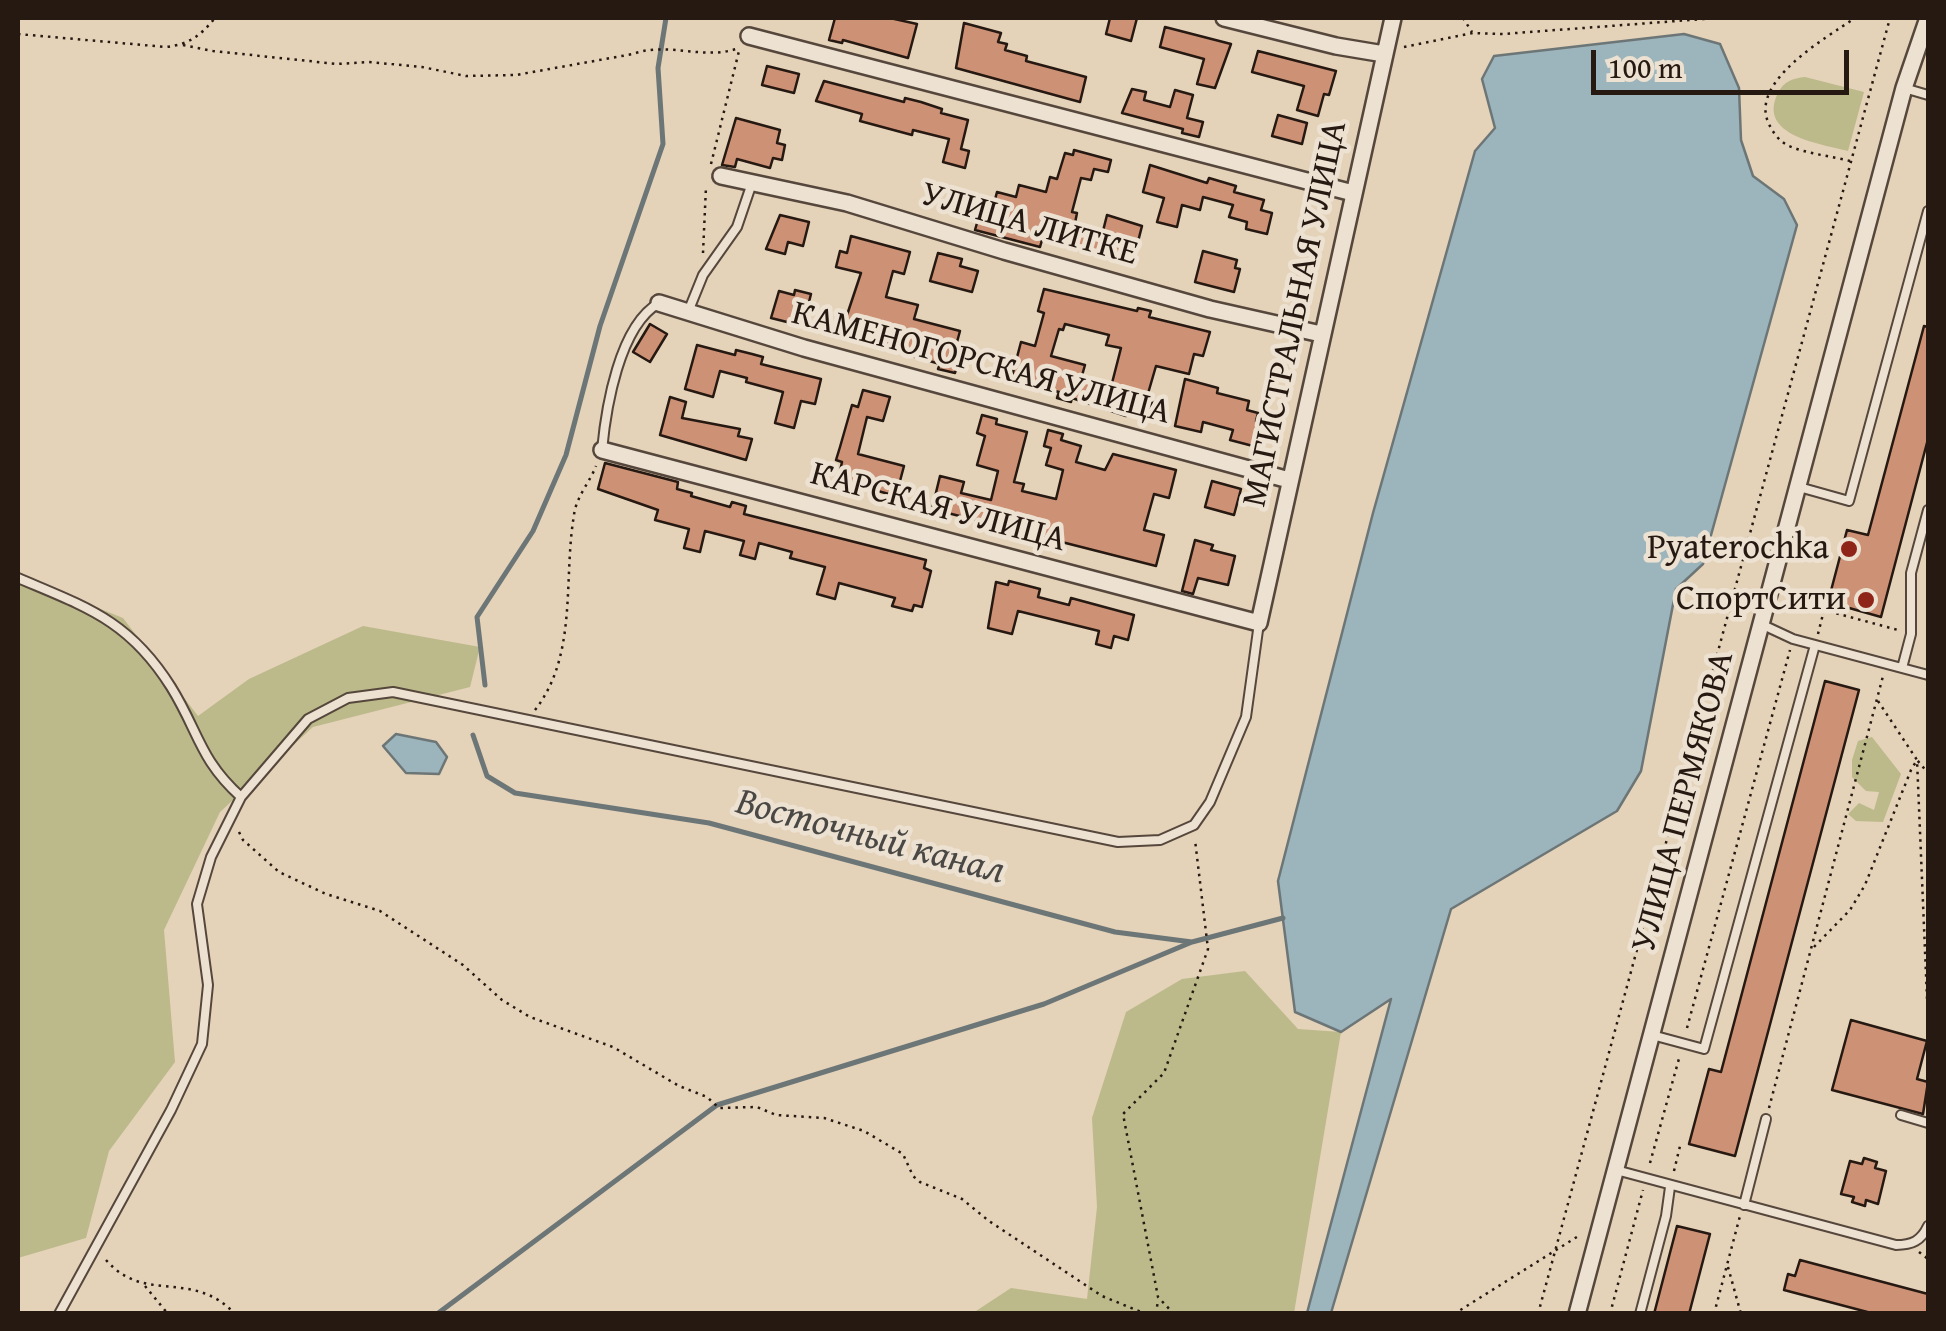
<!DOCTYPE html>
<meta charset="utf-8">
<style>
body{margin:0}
#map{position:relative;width:1946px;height:1331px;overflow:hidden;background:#e4d2b9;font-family:"Gentium Book Plus",serif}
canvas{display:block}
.frame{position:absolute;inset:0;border:20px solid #261912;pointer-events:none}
.scale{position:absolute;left:1591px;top:50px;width:258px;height:45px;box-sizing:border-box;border:5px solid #261912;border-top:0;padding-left:12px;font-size:30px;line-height:35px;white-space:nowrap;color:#261912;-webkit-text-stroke:8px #ede2d2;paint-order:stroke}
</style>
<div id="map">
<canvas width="1946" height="1331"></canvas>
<div class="frame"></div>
<div class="scale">100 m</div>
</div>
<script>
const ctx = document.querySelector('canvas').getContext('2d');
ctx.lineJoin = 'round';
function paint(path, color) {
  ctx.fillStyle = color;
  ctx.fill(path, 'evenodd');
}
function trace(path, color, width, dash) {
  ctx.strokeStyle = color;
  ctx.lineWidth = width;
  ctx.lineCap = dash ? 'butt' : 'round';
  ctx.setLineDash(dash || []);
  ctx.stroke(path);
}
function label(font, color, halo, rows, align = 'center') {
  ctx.font = font + ' "Gentium Book Plus",serif';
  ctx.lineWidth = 9;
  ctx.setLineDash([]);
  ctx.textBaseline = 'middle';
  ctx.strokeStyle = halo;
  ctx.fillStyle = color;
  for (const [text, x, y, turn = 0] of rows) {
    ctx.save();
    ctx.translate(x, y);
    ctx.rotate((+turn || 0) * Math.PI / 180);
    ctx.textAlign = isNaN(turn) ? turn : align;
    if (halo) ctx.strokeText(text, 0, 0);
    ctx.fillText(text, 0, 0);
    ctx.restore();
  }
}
const green = new Path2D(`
 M1805,77L1864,92L1848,151C1822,144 1756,136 1778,93C1783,82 1793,78 1805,77Z
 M18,576L123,618L198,716L249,679L363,626L480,647L470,687L313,727L220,812L164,930L175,1062L109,1151L86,1238L18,1258Z
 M1872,737L1901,774L1883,822L1856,821L1848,814L1859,803L1874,810L1879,792L1866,791L1852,777V760L1858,741Z
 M1245,971L1298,1029L1341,1032L1294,1313H973L1011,1288L1087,1299L1097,1207L1092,1118L1126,1012L1182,979Z`);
const water = new Path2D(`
 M1684,34L1720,44L1739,88L1741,140L1753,176L1784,199L1797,225L1703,564L1676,589L1641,771L1617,811L1451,909L1331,1313H1307L1391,999L1341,1032L1295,1012L1278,881L1373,513L1475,151L1495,128L1482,79L1494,56Z
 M396,734L436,742L447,757L439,774L406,773L383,746Z`);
const stream = new Path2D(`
 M485,685L477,617L533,531L566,455L600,326L663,144L658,68L666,18
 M473,735L487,776L515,793L709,823L1115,932L1192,942L1283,918
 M437,1314L717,1105L1044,1004L1192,942`);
const building = new Path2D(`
 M835,18H890L917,24L908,58L843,40L842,43L829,40Z
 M1110,18H1137L1131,41L1106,34Z
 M964,23L1001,33L998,42L1007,44L1005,50L1027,56L1026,61L1086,77L1080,102L956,68Z
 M1165,27L1231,44L1215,88L1197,84L1204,59L1160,47Z
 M1258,51L1336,71L1329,95L1324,94L1318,116L1297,110L1304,86L1252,72Z
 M767,66L799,74L794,93L762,85Z
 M824,81L904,102L905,98L921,102L942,109L941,113L968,120L961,149L969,151L965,168L943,162L949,139L913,130L912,135L860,121L862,114L816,101Z
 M1132,89L1146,92L1144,100L1170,107L1175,90L1193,95L1187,118L1203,122L1199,137L1182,133L1183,129L1122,113Z
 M1278,115L1307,123L1302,144L1272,136Z
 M736,118L780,130L777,143L785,145L782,160L773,158L770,168L737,159L735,167L722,165Z
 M1074,150L1111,160L1108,172L1094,169L1091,180L1081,178L1072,212L1077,213L1075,223L1103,231L1107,215L1142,226L1132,265L1042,240L1040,247L975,230L979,216L990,218L997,192L1016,197L1019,185L1046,192L1050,177L1057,179L1065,153L1073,155Z
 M1150,165L1207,183L1209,178L1236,186L1234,192L1264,200L1261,210L1272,213L1267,234L1246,229L1247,222L1229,217L1233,205L1203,197L1200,210L1182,205L1177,227L1157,222L1164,198L1143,192Z
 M780,215L809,222L803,246L788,242L785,254L766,249Z
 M851,236L910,252L904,274L893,271L886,297L918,305L914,319L960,331L954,353L960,354L955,373L938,369L940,364L908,355L909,351L842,330L861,273L836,267L840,251L847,253Z
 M1203,251L1237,260L1235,268L1240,269L1234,292L1195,282Z
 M938,253L962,259L960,266L978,271L972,292L930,281Z
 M1044,289L1137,311L1138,308L1151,311L1149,317L1210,332L1203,356L1194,354L1189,374L1156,366L1147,397L1153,398L1149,413L1128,407L1126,416L1072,398L1071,402L1057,398L1059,392L1011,380L1021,342L1035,346L1044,313L1038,311ZM1065,324L1109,335L1106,345L1121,348L1111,387L1081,379L1085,365L1051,356L1059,329L1063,330Z
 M795,290L811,294L803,326L771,318L779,291L794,295Z
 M650,324L667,334L650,362L633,352Z
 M1924,326L1928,327V439L1881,617L1828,602L1847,530L1868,535Z
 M697,345L735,355L736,350L752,354L763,357L761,364L821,379L815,404L801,401L794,428L775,423L783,392L746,382L747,378L720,371L713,397L685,389Z
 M1185,379L1218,388L1217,393L1249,401L1247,410L1258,413L1256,421L1259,422L1253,446L1230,440L1233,430L1203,422L1201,432L1175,426Z
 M863,390L890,397L883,421L867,417L858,454L904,466L896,496L838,480L842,462L836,460L840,447L852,405L858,407Z
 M670,397L686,402L682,418L740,429L738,436L752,439L746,460L660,435Z
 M982,415L997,419L996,424L1027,432L1014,482L1024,484L1022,491L1056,499L1063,470L1046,465L1051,448L1044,446L1048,430L1063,434L1061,440L1081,446L1076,462L1105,470L1113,454L1176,470L1169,498L1154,494L1144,530L1164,535L1156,566L932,509L940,476L964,482L961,493L991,500L998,471L977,465L985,436L977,433Z
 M605,463L678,482L677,489L692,493L691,496L730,507L732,502L746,506L744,514L926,560L924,568L931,571L922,607L914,605L912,611L892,606L895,598L839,583L835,599L817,594L825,567L790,558L792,552L759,543L755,559L740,555L744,541L705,531L700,552L684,548L689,529L655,520L658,510L598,489Z
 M1212,481L1241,489L1234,515L1205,507Z
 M1195,540L1213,545L1211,550L1235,556L1228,585L1198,578L1193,594L1182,591Z
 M1009,581L1040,589L1038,597L1069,605L1071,598L1134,615L1128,640L1114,636L1111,648L1096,644L1099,631L1018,611L1012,634L988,628L996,582L1008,585Z
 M1825,681L1859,690L1735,1156L1689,1144L1709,1069L1721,1072Z
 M1851,1020L1927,1041L1917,1079L1928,1082L1923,1114L1832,1090Z
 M1864,1158L1877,1162L1875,1168L1886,1171L1878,1204L1866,1200L1865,1206L1852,1202L1854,1197L1841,1194L1850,1161L1862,1164Z
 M1677,1226L1710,1234L1689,1314H1654Z
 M1800,1260L1928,1294V1314H1875L1784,1290L1788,1274L1795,1276Z`);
const path = new Path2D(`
 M1463,18L1472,32
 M18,34L166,47C190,44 200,36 215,18
 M183,45L213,51L337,64L369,62L422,67L466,76L516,75L633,54C667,41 705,61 739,48
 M1404,47L1473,33L1503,34L1717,18
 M1850,161C1831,156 1808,154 1789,146C1780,142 1773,133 1769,124C1748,82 1826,38 1855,18
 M711,164L739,51
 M703,253L706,187
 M1818,634L1824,610L1898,630
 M1878,701L1917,760L1928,1022
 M535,710C578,655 563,580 574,515C576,497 590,482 596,466
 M239,832L243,840L279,872L326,894L380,911L463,965L502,1000L530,1017L613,1047L679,1086L707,1097L719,1108L757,1107L776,1115L824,1118L864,1131L903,1154L913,1176L920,1182L962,1199L989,1221L1102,1296L1146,1314
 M1814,947L1850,910L1865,885L1911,770L1917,760L1928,773
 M1687,1028L1790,650
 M1769,1108L1883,676
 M1650,1163L1680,1055
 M1674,1171L1680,1146
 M1919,1252L1928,1259
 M106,1260C145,1305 192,1268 235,1314
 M1728,1267L1741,1314
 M145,1286L168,1314
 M1156,1314L1158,1300
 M1174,1314L1158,1297L1123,1114L1164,1073L1208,949L1195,840
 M1454,1314L1580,1235
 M1538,1314L1890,18
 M1610,1314L1643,1190
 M1714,1314L1740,1216`);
const service = new Path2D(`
 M1904,88L1928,95
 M688,312L703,275L737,227L752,183
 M602,450C606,408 619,326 659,303
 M1799,487L1849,501L1928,211
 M18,578C86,607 129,620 171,687C199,732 199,759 241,797
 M1763,625L1793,639L1928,675
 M1902,668L1911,634V573L1928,510
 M1652,1035L1704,1049L1815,645
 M1901,1115L1928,1123
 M1616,1170L1896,1245C1912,1245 1921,1241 1928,1226
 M1744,1205L1766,1119
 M59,1314L171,1110L202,1044L208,985L197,904L211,857L241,797L308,719L348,698L393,692L1118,842L1160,840L1194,825L1210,802L1246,717L1259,623
 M1640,1314L1666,1216L1670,1187`);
const minor = new Path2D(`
 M1224,18L1336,46L1384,54
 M749,36L1353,193
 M721,176L847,203L1004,251L1210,309L1321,334
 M659,303L804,348L1289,480
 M602,450L1259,623L1393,18
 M1577,1314L1904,88L1928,18`);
const markers = [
 [1849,549,10,"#8f2418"],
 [1866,600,10,"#8f2418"]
];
const streetNames = [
 ["УЛИЦА ЛИТКЕ",1029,225,16],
 ["МАГИСТРАЛЬНАЯ УЛИЦА",1296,314,-78],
 ["КАМЕНОГОРСКАЯ УЛИЦА",981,364,15],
 ["КАРСКАЯ УЛИЦА",938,508,15],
 ["УЛИЦА ПЕРМЯКОВА",1684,802,-75]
];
const poiNames = [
 ["Pyaterochka",1829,549],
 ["СпортСити",1846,600]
];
const waterNames = [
 ["Восточный канал",870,838,15]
];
paint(green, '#bcba8a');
paint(water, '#9cb4bb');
trace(water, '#6d7677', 2.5);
trace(stream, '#6d7677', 5);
paint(building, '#cd9175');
trace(building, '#261912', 2.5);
trace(service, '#56473c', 12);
trace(minor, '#56473c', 20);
trace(path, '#261912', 2.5, [2.5, 5]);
trace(service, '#ede2d2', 8);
trace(minor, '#ede2d2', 15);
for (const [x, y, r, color] of markers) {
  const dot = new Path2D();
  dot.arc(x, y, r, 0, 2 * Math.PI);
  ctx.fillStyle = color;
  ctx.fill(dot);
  trace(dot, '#ede2d2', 4);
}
label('35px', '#261912', '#ede2d2', streetNames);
label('35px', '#261912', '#ede2d2', poiNames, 'right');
label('italic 38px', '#494845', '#ede2d2', waterNames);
</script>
